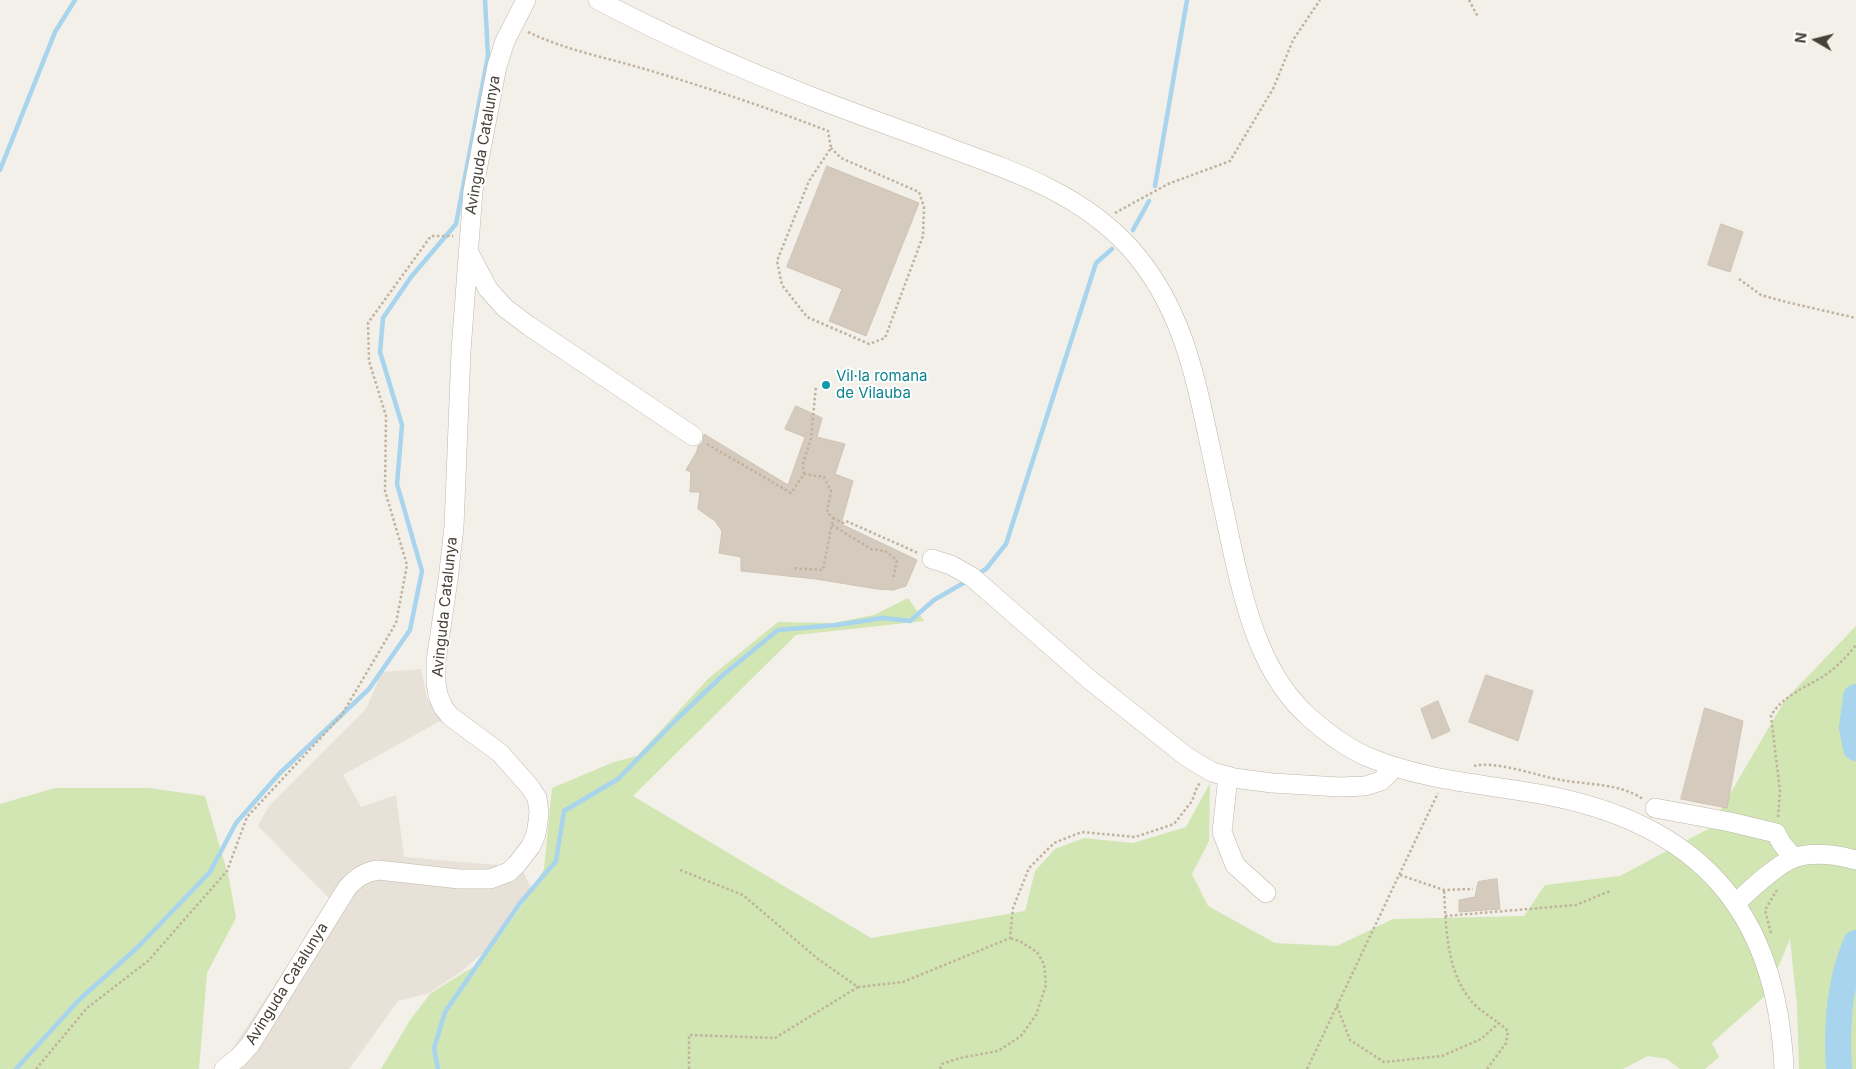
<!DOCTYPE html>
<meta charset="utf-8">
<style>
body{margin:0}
#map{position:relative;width:1856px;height:1069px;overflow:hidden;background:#f3f0e9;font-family:Inter,sans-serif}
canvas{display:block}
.north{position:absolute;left:1791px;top:15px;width:50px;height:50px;-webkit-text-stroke:4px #fff;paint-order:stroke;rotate:278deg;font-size:14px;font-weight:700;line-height:20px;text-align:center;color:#474037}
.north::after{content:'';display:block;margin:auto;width:18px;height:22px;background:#474037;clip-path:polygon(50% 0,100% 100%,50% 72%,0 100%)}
</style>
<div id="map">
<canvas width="1856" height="1069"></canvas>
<div class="north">N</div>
</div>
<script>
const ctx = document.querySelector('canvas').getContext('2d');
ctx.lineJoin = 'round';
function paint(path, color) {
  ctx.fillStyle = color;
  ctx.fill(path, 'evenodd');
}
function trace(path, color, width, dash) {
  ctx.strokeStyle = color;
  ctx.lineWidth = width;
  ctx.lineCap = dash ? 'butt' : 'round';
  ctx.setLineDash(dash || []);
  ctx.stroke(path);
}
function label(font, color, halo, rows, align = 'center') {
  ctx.font = font + ' Inter,sans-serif';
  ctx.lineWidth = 4;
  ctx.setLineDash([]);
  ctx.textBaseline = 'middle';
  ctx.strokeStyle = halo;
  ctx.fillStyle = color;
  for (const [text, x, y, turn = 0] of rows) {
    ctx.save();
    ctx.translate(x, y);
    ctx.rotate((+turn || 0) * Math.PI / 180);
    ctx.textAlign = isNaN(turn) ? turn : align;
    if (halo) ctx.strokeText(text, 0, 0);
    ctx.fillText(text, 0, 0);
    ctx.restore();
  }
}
const residential = new Path2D(`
 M421,669L427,698L442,720L343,775L361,807L396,795L404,857L521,867L532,890L485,951L462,971L429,993L398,1001L349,1069H219L331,900L258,826L269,806L366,709L382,672Z`);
const green = new Path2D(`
 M908,598L924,621L796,635L633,796L871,938L1025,911L1035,871L1055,849L1084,838L1133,843L1186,827L1210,783L1209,841L1192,874L1208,906L1275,943L1337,946L1393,919L1524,916L1545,885L1620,876L1710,828L1785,700L1856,626V1069H1799L1797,1005L1790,939L1767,994L1712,1043L1719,1057L1705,1069H1680L1667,1059L1648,1056L1623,1069H381L410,1020L431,993L481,962L526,899L544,869L552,788L614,762L637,756L709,678L778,622L833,623L874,615Z
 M55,788H149L205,796L229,878L236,918L207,973L199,1069H0V804Z`);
const stream = new Path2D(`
 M0,170L55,32L75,0
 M1155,186L1187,0
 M1133,230L1149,201
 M976,575L986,569L1006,544L1096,263L1112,249
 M16,1069L79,1000L138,947L210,872L236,823L280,773L369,689L410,630L422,571L397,484L402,425L380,352L383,318L411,277L456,224L488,56L485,0
 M438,1069L434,1048L445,1012L520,903L556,861L564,811L618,779L677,719L723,675L778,630L836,625L883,618L910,621L934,600L967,581`);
const river = new Path2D(`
 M1856,697L1852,728L1856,748
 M1839,1069C1836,1026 1839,983 1856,943`);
const building = new Path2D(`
 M827,166L919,203L866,336L829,321L842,289L787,267Z
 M1721,224L1743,232L1730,272L1708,265Z
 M796,406L822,418L817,437L845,444L835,474L853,481L841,524L917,560L906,586L893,590L877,589L816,579L741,571V557L719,553L722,531L715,521L698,509L700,492H690L691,472L686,470L697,451L698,446L703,442L704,434L788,485L805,437L785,429Z
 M1486,675L1533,691L1518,741L1469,722Z
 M1438,701L1450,731L1432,739L1421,709Z
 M1705,708L1743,721L1727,808L1681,799Z
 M1497,879L1500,909L1459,912V900L1475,897L1478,882Z`);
const path = new Path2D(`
 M1469,0L1478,17
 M528,32C565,50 608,58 648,70C708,88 769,108 828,131L831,148L809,181L777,261L782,285L807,317L869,344L885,338L923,236L924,207L919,192L841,158L831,148
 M1115,213L1168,184L1230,161L1273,89L1293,40L1320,0
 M1739,279L1761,295L1786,302L1856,318
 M707,444L791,493L804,474L824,477L831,491L827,512L833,518L823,570L792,568
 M804,474L803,464L811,438L816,386
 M833,518L843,523L846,521L918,553
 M832,525L871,549L885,551L897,560L893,580
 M1474,766C1494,760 1538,776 1561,780C1588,785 1619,783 1643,799
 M1778,817L1780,791L1771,716C1782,695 1810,686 1828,673C1839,665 1848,655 1856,645
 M680,870L743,895L818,959L858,987L903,982L1010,938L1013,908L1029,868L1054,843L1082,832L1135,837L1174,824L1192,801L1197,787L1200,783
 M1400,875L1444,890L1473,889
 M1445,916L1576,905L1610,891
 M1771,933L1765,910L1777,890
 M1337,1006L1350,1040L1384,1062L1442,1056L1481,1039L1499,1023C1489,1016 1476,1008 1469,998C1446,968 1446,926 1444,890
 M36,1069L87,1008L148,961L227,871L247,817L341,716L396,623L407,565L385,491L386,416L369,361L368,323L431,236H453
 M689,1069V1035L775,1038L858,987
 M940,1069L942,1064L960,1058L998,1051L1021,1036L1036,1015L1046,985L1044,964L1037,952L1021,942L1010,938
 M1307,1069L1438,793
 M1487,1069L1506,1043L1508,1031L1499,1023`);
const minor = new Path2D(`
 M598,0C668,37 741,69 815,98C861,116 908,132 955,150C1019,173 1083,196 1130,248C1180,304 1194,370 1209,441C1217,478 1225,516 1233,553C1246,612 1263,677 1310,718C1327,733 1347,748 1368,757C1422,780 1483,784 1540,794C1697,822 1777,909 1784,1069
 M468,251L488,289L505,308L529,326L693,436
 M932,559L951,565L972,577L1090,680L1187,757L1212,772L1234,778L1272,783L1340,787L1365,786L1381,781L1395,767
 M1228,777L1222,832L1235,865L1266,893
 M1655,808L1730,822L1776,833L1782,844L1794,858
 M1736,903C1751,889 1776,865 1794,858C1814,851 1837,855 1856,860
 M224,1069L239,1057L250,1045L347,888C356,878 364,872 378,870L459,879H490L509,872L517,864L531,846L536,834L538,822L539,812L537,798L530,787L500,753L450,716L443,707L438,695L436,682V661L448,580L454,527L461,351L473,191L497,66L505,41L526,0`);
const markers = [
 [826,385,5,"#0f9aa8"]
];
const streetNames = [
 ["Avinguda Catalunya",483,145,-80],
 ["Avinguda Catalunya",445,607,-84],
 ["Avinguda Catalunya",287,984,-58]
];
const cultureNames = [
 ["Vil·la romana",836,376],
 ["de Vilauba",836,393]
];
paint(residential, '#e7e1d7');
paint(green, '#d1e6b3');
trace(stream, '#a8d4ed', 4.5);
trace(river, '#a8d4ed', 26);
paint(building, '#d4cbbe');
trace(building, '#cfc2b2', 1);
trace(minor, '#beb7ab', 20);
trace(path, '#c0b29d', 2.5, [2.5, 2.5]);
trace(minor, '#fff', 19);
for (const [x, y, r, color] of markers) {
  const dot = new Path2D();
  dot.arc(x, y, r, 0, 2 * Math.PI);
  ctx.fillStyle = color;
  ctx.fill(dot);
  trace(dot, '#fff', 2);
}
label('15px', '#474037', '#fff', streetNames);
label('15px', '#0d838f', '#fff', cultureNames, 'left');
</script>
